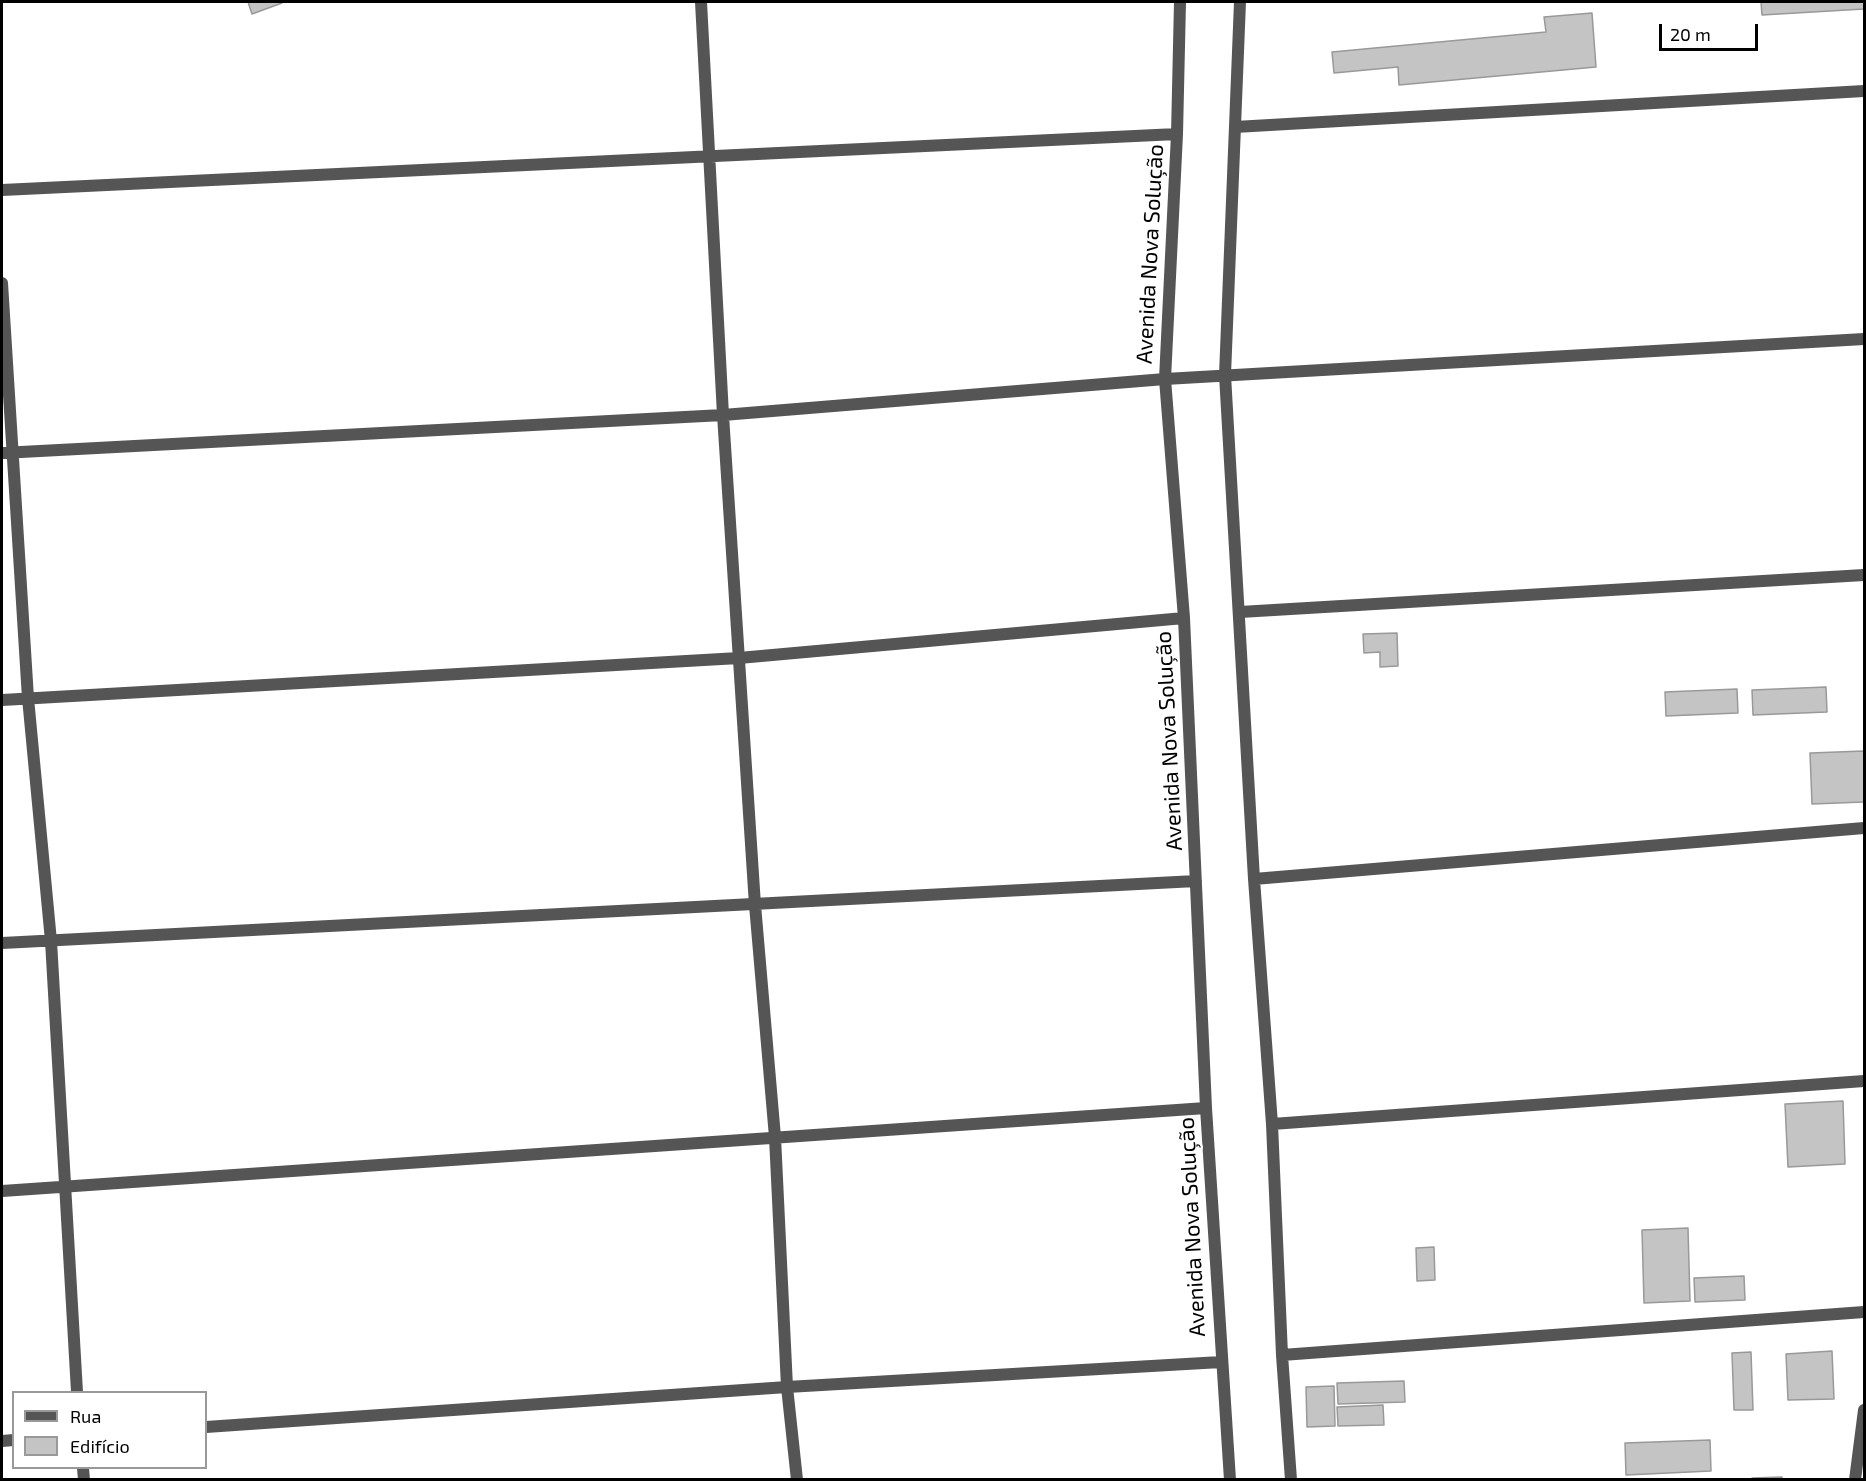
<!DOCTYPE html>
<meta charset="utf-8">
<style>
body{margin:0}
#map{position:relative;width:1866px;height:1481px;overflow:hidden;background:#fff;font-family:"Exo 2",sans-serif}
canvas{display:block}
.frame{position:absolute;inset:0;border:3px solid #000;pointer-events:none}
.legend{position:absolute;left:12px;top:1391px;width:195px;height:78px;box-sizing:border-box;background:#fff;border:2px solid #999;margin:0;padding:8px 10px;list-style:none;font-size:18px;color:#000}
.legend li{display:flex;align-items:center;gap:12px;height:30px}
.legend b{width:30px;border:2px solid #999}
.scale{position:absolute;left:1659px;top:24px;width:99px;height:27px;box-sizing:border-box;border:3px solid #000;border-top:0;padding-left:8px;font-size:18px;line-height:21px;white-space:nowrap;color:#000;-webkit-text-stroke:4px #fff;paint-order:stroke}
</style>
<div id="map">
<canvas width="1866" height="1481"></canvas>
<div class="frame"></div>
<ul class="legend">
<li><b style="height:8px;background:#555"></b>Rua</li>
<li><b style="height:16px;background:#c4c4c4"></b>Edifício</li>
</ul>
<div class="scale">20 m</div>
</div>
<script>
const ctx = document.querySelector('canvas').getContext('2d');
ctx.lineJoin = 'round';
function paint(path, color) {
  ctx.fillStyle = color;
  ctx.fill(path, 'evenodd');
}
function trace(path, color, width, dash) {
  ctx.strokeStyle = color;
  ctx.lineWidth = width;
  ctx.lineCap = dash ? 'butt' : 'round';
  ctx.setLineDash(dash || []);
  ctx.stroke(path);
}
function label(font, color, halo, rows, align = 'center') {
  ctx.font = font + ' "Exo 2",sans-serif';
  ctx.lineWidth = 4.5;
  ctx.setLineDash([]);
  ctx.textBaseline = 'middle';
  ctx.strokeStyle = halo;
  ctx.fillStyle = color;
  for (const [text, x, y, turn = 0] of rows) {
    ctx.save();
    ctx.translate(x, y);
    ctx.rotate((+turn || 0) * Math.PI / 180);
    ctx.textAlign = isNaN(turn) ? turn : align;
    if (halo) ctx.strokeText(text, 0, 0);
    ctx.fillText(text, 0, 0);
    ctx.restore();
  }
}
const building = new Path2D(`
 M248,2H281L282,3L252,14Z
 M1761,2H1864V9L1762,15Z
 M1592,13L1596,67L1399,85L1398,67L1334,73L1332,52L1546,32L1544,17Z
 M1397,633L1398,666L1380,667V652L1364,653L1363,634Z
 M1826,687L1827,712L1753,715L1752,690Z
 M1737,689L1738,713L1666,716L1665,692Z
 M1864,751V802L1812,804L1810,753Z
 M1843,1101L1845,1164L1788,1167L1785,1104Z
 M1688,1228L1690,1301L1644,1303L1642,1230Z
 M1434,1247L1435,1280L1417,1281L1416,1248Z
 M1744,1276L1745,1300L1695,1302L1694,1278Z
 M1832,1351L1834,1399L1788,1400L1786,1354Z
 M1751,1352L1753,1410H1734L1732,1353Z
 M1404,1381L1405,1402L1338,1404L1337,1383Z
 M1334,1386L1335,1426L1307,1427L1306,1387Z
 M1383,1405L1384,1425L1338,1426L1337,1407Z
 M1710,1440L1711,1471L1626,1475L1625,1443Z
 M1782,1477V1480H1752V1478Z`);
const minor = new Path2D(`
 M701,2L723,415L755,905L775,1137L787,1387L797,1480
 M1180,2L1177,134L1165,379L1184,618L1206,1108L1230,1480
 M1240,2L1225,375L1254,879L1272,1124L1282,1355L1291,1480
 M1235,127L1864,91
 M2,190L1177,134
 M2,283L28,698L51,941L77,1392
 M2,453L723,415L1165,379L1864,339
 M1240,612L1864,575
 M2,700L739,658L1184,618
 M1254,879L1864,828
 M2,943L1196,881
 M1272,1124L1864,1081
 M2,1191L1206,1108
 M1282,1355L1864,1312
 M206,1427L787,1387L1221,1362
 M2,1441L14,1440
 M83,1468L84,1480
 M1855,1480L1864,1410`);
const streetNames = [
 ["Avenida Nova Solução",1150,254,-87],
 ["Avenida Nova Solução",1169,741,-93],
 ["Avenida Nova Solução",1192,1227,-93]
];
paint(building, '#c4c4c4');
trace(building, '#999', 1.5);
trace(minor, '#555', 12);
label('22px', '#000', '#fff', streetNames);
</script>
